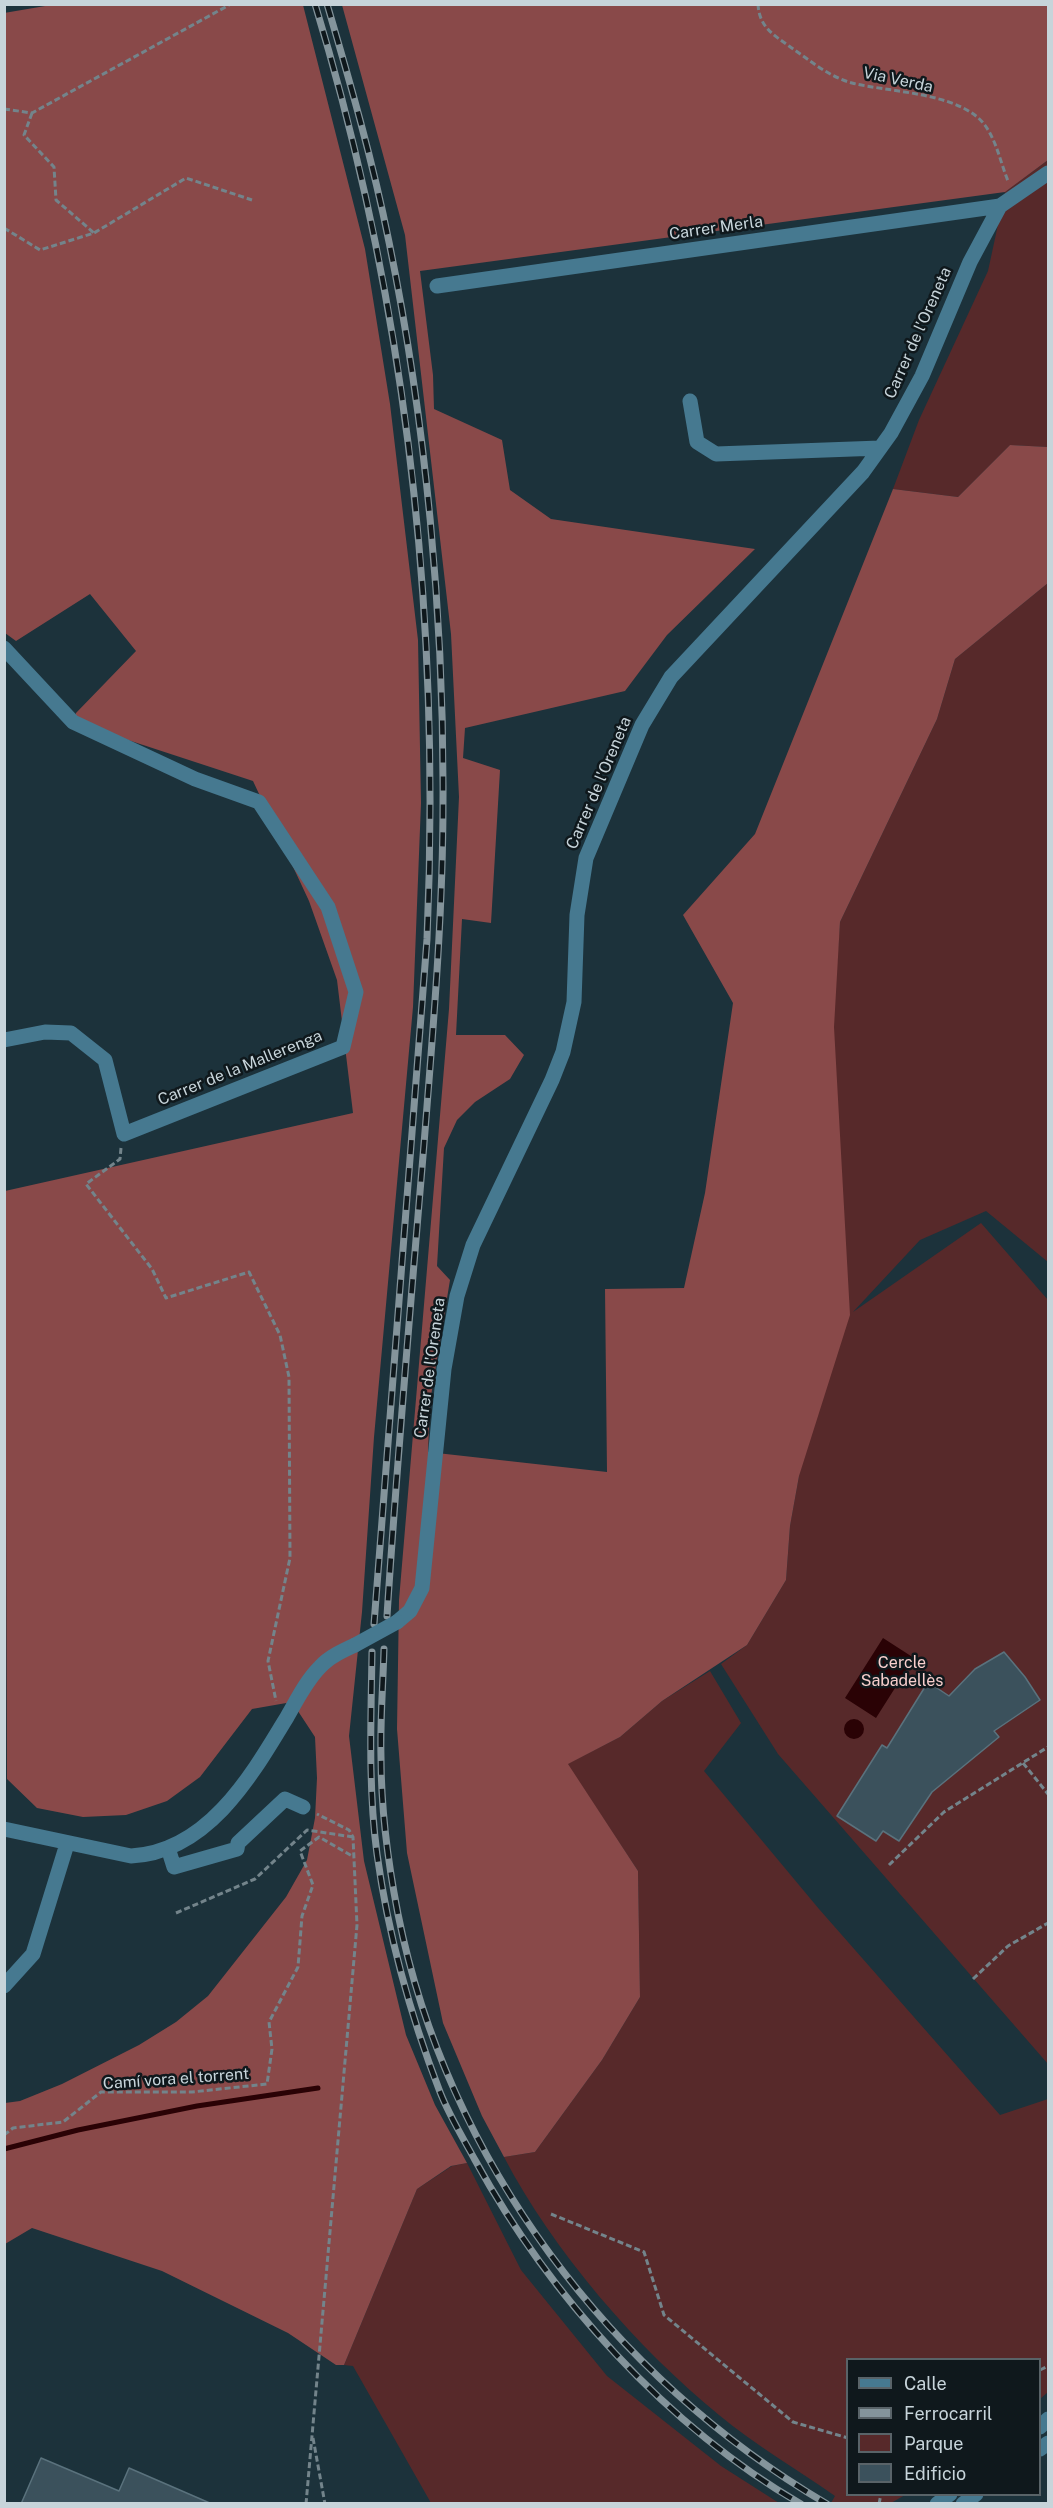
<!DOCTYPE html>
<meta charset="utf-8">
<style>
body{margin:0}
#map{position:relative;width:1053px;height:2508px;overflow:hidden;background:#1c323b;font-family:"Public Sans",sans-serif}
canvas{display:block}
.frame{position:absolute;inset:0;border:6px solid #c7d4da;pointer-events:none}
.legend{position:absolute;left:846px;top:2358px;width:195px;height:138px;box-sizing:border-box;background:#0f181c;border:2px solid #596368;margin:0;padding:8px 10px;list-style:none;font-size:18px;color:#c7d4da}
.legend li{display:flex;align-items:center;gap:12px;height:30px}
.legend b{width:30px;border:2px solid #596368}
</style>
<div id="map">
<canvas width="1053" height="2508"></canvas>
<div class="frame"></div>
<ul class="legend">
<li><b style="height:8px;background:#467990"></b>Calle</li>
<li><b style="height:8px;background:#84949b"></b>Ferrocarril</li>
<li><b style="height:16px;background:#57292a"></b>Parque</li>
<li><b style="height:16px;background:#3b515c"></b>Edificio</li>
</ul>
</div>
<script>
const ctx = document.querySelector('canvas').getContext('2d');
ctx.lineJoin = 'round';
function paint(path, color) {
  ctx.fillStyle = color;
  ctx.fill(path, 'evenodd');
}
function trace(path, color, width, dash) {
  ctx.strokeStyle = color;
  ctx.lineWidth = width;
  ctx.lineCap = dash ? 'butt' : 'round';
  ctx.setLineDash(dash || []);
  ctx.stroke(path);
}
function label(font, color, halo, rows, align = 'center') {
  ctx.font = font + ' "Public Sans",sans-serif';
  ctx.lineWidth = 5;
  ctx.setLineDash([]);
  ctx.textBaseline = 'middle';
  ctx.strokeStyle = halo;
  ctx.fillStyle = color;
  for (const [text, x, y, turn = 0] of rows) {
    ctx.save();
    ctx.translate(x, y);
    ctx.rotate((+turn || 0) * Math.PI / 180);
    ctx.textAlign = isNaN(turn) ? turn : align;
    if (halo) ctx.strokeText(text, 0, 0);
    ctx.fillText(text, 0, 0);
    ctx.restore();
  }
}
const green = new Path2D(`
 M1048,160V447L1010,445L958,497L893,489L919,420L988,271L1005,192Z
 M1048,583V1262L986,1211L920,1240L853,1312L981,1223L1048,1300V2064L778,1754L721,1664L747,1645L786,1580L790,1526L799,1476L840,922L937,719L955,659Z
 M710,1671L741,1723L704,1771L819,1909L1000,2115L1048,2099V2392L1040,2399V2360H848V2494L905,2495L891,2503H831L835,2496C797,2469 755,2445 719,2415C637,2348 553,2251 504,2157L535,2152L602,2060L640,1997L638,1871L567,1764L620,1737L662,1701Z
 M467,2163L521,2270L607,2376L721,2466L779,2503H431L353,2366L344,2365L417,2189L452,2166Z`);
const forest = new Path2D(`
 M57,4L303,5L365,249L390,404L418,640L421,803L413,1007L374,1437L362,1612L349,1736L364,1861L406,2035L435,2105L467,2163L451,2166L417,2189L344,2365H336L288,2333L162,2271L32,2228L5,2244V2103L20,2101L62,2084L139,2045L176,2022L208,1996L286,1897L307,1860L315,1818L317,1778L315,1737L292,1702L252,1709L200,1777L167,1801L126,1815L83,1817L37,1808L7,1779L5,1191L353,1113L337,980L309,901L253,781L73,722L76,713L136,651L90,594L16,641L5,633L4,13Z
 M342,5H1048V160L1005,192L420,271L433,375L434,409L502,440L510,490L551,519L755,549L667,635L625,691L465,728L463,758L500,770L491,923L462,919L456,1035H505L524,1055L510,1079L475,1102L457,1120L444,1148L437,1266L450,1280L430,1402L428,1452L607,1472L605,1289L684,1288L705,1193L733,1003L683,915L755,834L893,489L958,497L1010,445L1048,447V583L955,659L937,719L840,922L834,1027L850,1315L799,1476L790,1526L786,1580L747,1645L662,1701L620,1737L568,1764L638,1871L640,1997L602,2060L535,2152L504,2157L482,2116L443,2023L407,1853L397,1729L399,1600L449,1009L459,797L451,634L405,235Z`);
const water = new Path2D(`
 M883,1638L914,1658L876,1718L845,1698Z
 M844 1729a10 10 0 1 1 20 0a10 10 0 1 1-20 0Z`);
const stream = new Path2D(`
 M4,2149L78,2130L197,2106L318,2088`);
const building = new Path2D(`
 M1004,1652L1025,1677L1040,1700L994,1731L999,1737L932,1792L899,1841L883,1831L876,1841L837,1816L882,1745L887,1748L928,1682L949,1696L975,1669Z
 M41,2458L119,2491L129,2468L212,2504H21Z`);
const path = new Path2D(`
 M758,4C759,26 772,34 789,46C808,59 829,77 852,83C889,92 945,92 976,116C995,131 999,159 1008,181
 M4,109L32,113L231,4
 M32,113L24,135L54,167L56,200L94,233
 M4,228L40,250L94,233L186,178L252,200
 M121,1148L120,1159L86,1184L152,1269L166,1298L249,1272L280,1335L289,1377L290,1558L268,1661L276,1701
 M1023,1763L1048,1794
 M889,1865L944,1812L1048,1747
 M176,1913L255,1879L307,1830L353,1837
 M973,1979L1008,1946L1048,1923
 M4,2135L13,2128L63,2122L101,2092H192L267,2084L272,2049L269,2022L298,1967L302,1916L313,1885L300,1851L319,1837L354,1857
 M551,2214L644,2252L664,2315L793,2422L848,2438
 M1040,2370L1048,2366
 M313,2438L325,2504
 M306,2504L357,1925L353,1837L349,1830L317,1814
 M879,2504L881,2494`);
const minor = new Path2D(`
 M437,286L1000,206
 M690,401L697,442L716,454L880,448
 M4,648L73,722L195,779L259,802L328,907L356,992L343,1047L124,1134L105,1060L71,1033L45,1032L4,1040
 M397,1622L410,1611L422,1588L444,1369L457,1296L473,1245L552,1080L563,1052L574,1002L577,915L586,858L642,725L671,677L863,472L891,433L922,376L970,262L1000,206L1048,173
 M4,1829L131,1856C208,1852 252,1775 287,1717C297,1700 306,1681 320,1667C329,1657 342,1651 355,1645
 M168,1848L174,1867L237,1849L238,1843L285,1799L303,1807
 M4,1986L33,1954L67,1844
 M1040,2427L1048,2419
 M1040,2449L1048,2443
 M937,2504L950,2494
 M963,2504L976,2494`);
const rail = new Path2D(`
 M315,4C408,310 441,621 427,939L374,1624
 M327,4C350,82 373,162 389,242C426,422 444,618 443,802C443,916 433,1030 424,1144C411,1301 397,1459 387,1616
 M384,1649C383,1685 380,1721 381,1757C381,1808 388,1863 398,1914C447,2161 612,2378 827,2504
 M372,1652C371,1720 368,1787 377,1854C388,1934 411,2017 440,2092C449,2115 463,2138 475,2160C549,2295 666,2426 801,2504`);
const minorBridge = new Path2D(`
 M355,1645L397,1622`);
const streetNames = [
 ["Via Verda",898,80,12],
 ["Carrer Merla",716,228,-8],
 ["Carrer de l'Oreneta",918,333,-66],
 ["Carrer de l'Oreneta",599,783,-67],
 ["Carrer de la Mallerenga",240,1068,-22],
 ["Carrer de l'Oreneta",430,1368,-82],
 ["Camí vora el torrent",176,2079,-4]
];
const parkNames = [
 ["Cercle",902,1663],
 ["Sabadellès",902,1681]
];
paint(green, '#57292a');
paint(forest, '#894949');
paint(water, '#2a0205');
trace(stream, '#2a0205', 5);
paint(building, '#3b515c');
trace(building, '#5a727d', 1.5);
trace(path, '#73848b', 3, [6, 3]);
trace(minor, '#467990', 15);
trace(rail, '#84949b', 7);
trace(rail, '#0f181c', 4.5, [14]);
trace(minorBridge, '#467990', 15);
label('16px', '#c7d4da', '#0f181c', streetNames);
label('16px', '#f8cfcd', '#0f181c', parkNames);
</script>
